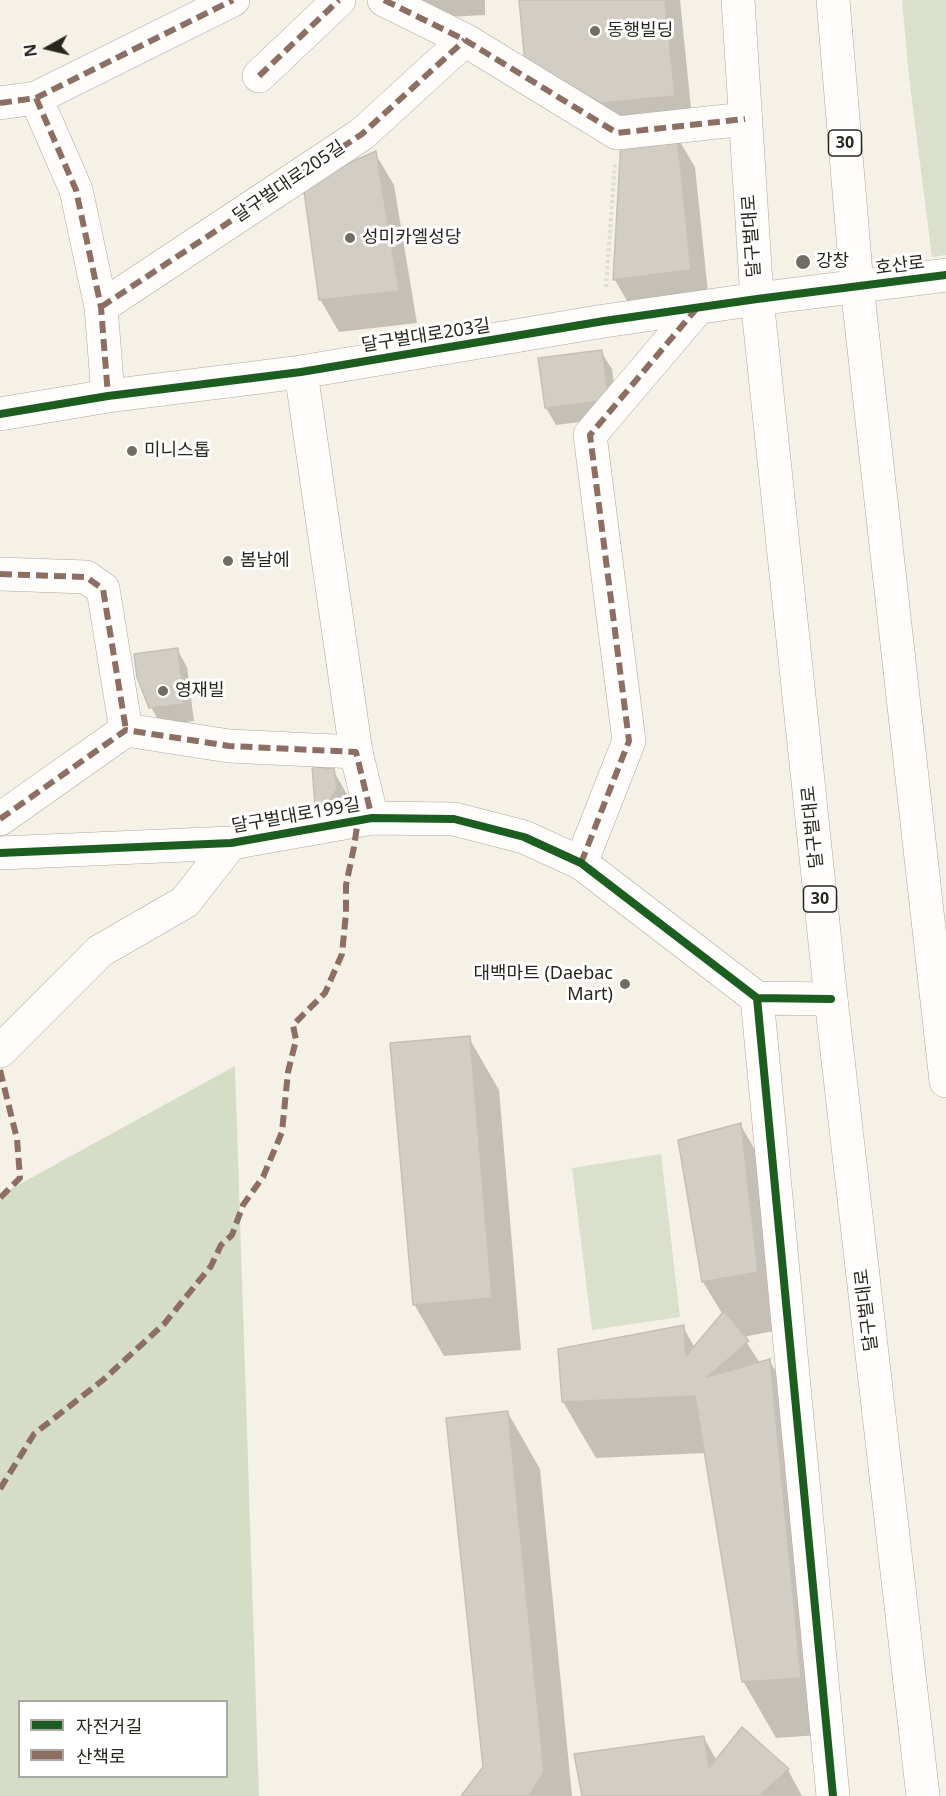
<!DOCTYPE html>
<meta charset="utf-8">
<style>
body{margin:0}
#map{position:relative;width:946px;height:1796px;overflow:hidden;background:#f6f1e6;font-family:"Noto Sans","Noto Sans KR",sans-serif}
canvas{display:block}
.legend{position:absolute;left:18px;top:1700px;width:210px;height:78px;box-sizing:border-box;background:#fff;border:2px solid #a9a8a5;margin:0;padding:8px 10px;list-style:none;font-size:18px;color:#29261f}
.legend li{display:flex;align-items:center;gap:12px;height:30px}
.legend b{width:30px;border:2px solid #a9a8a5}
.north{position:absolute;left:18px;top:18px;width:60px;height:60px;-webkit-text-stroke:4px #fff;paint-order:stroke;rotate:262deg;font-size:16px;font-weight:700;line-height:24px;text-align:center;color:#29261f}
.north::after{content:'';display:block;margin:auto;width:21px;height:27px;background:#29261f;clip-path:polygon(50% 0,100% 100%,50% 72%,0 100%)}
</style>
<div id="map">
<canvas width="946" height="1796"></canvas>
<ul class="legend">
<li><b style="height:8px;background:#1b5e20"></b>자전거길</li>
<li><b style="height:8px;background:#8d6e63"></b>산책로</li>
</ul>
<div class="north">N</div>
</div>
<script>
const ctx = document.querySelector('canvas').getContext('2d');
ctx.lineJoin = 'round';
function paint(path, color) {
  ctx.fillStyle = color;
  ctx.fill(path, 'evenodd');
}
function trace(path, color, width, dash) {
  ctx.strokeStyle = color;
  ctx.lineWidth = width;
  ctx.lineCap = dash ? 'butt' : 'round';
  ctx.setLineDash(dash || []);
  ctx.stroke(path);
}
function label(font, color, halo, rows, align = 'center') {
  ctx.font = font + ' "Noto Sans","Noto Sans KR",sans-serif';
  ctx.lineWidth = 6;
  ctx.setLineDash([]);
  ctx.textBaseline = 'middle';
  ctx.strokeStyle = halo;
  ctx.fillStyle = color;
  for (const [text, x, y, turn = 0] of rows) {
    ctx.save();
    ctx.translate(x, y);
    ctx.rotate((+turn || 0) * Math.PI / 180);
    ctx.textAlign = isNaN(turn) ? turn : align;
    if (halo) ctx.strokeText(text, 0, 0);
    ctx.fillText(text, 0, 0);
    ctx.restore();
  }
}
const green = new Path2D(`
 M902,0H946V255L932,257L909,77Z
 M661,1154L680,1317L592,1330L572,1168Z`);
const forest = new Path2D(`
 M235,1066L259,1796H0V1195ZM20,1702H226V1776H20Z`);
const shadow = new Path2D(`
 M420,0H485V15L430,18Z
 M520,0H680L693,128L621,135L546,95Z
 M676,135L695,167L709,302L634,313L615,280L622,142Z
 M375,153L394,185L417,323L339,332L320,299Z
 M601,352L612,369L618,417L556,425L546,408Z
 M177,649L187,667L194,721L161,725L151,707Z
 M326,770H333L352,803L355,823L342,841L336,840L317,807Z
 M469,1038L499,1090L521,1350L444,1356L414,1304Z
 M740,1124L773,1181L789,1328L743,1337L760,1363L769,1360L802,1416L832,1734L776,1738L743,1681L706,1453L596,1458L563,1402L683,1327L695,1348L723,1315L703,1282Z
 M508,1413L540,1469L572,1796H463L485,1767Z
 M704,1738L717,1761L788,1770L802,1796H583Z`);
const building = new Path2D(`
 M519,0H665L675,96L601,103L525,63Z
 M677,133L691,270L613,280L621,140Z
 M376,151L399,291L319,300L303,184Z
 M602,350L609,400L545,408L538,358Z
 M178,648L184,704L149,708L137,677L134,654Z
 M312,765L326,769L334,768L337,789L324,808L315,807Z
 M470,1036L492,1298L413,1305L390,1043Z
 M741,1123L758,1272L702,1282L678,1140Z
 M724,1311L749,1341L707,1377L770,1359L801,1678L742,1682L695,1396L562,1402L558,1349L684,1325L686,1356Z
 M508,1411L544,1772L529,1796H461L483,1767L446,1418Z
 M742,1727L789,1769L759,1796H582L574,1754L704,1736L709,1768Z`);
const path = new Path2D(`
 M606,287L615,163`);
const minor = new Path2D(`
 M384,0L465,40L617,133L745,119
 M259,76L339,0
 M36,98L76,190L101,307L108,396
 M0,103L36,98L233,0
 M101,307L362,134L465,40
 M301,372L356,752
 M0,414L108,396L301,372L604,321L757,299L946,275
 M0,574L86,577L103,589L126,730
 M0,819L126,730L229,746L356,752L372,818
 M0,853L231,843L372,818L454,819L524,837L581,863L757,998L831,999
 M581,863L629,741L590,435L698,308
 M757,998L833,1796
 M0,1051L100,951L185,902L231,843`);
const major = new Path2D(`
 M738,0L757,299L831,999L923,1796
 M833,0L857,286L946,1081`);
const quiet = new Path2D(`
 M384,0L465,40L617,133L745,119
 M259,76L339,0
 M36,98L76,190L101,307L108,396
 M0,103L36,98L233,0
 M101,307L362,134L465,40
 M0,574L86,577L103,589L126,730
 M0,819L126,730L229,746L356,752L372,818
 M581,863L629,741L590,435L697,308
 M0,1070L17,1139L20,1178L0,1198
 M0,1489L34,1434L103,1380L164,1324L211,1266L221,1245L232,1235L243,1205L263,1177L282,1132L288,1072L296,1040L293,1025L325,993L342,954L346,913V885L354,847L358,820`);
const cycleway = new Path2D(`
 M0,414L108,396L301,372L604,321L757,299L946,275
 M0,853L231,843L372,818L454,819L524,837L581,863L757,998L831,999
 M757,998L833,1796`);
const markers = [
 [595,31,6,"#716d65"],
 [350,238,6,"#716d65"],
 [803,262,8,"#716d65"],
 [132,451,6,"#716d65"],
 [228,561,6,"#716d65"],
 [163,691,6,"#716d65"],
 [625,984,6,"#716d65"]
];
const shields = [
 [845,143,33],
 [820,899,33]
];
const shieldNames = [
 ["30",845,143],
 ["30",820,899]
];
const poiNames = [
 ["동행빌딩",607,31],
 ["성미카엘성당",362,238],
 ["강창",816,262],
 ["미니스톱",144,451],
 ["봄날에",240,561],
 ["영재빌",175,691],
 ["대백마트 (Daebac",613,974,"right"],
 ["Mart)",613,995,"right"]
];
const streetNames = [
 ["달구벌대로205길",289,182,-34],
 ["달구벌대로",752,236,-94],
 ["호산로",900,266,-7],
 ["달구벌대로203길",426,336,-9],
 ["달구벌대로199길",296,816,-10],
 ["달구벌대로",813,827,-96],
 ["달구벌대로",867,1310,-97]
];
paint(green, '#dbe0cd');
paint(forest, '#d6ddc7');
paint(shadow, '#0003');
paint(building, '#d2cec5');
trace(building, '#c4c0b7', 1.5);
trace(minor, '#aca8a0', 34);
trace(major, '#aca8a0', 34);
trace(path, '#dddcd8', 4, [3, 3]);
trace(minor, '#fefdfb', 33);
trace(major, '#fefdfb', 33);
trace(quiet, '#8d6e63', 6, [12, 6]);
trace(cycleway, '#1b5e20', 8);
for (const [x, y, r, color] of markers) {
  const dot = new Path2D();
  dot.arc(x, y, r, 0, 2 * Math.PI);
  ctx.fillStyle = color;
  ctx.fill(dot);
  trace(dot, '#fff', 2);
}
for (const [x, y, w] of shields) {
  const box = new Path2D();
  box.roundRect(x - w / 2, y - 13, w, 26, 4.5);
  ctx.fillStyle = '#fff';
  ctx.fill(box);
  trace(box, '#29261f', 1.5);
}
label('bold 16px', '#29261f', null, shieldNames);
label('18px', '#29261f', '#fff', poiNames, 'left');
label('18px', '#29261f', '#fff', streetNames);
</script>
